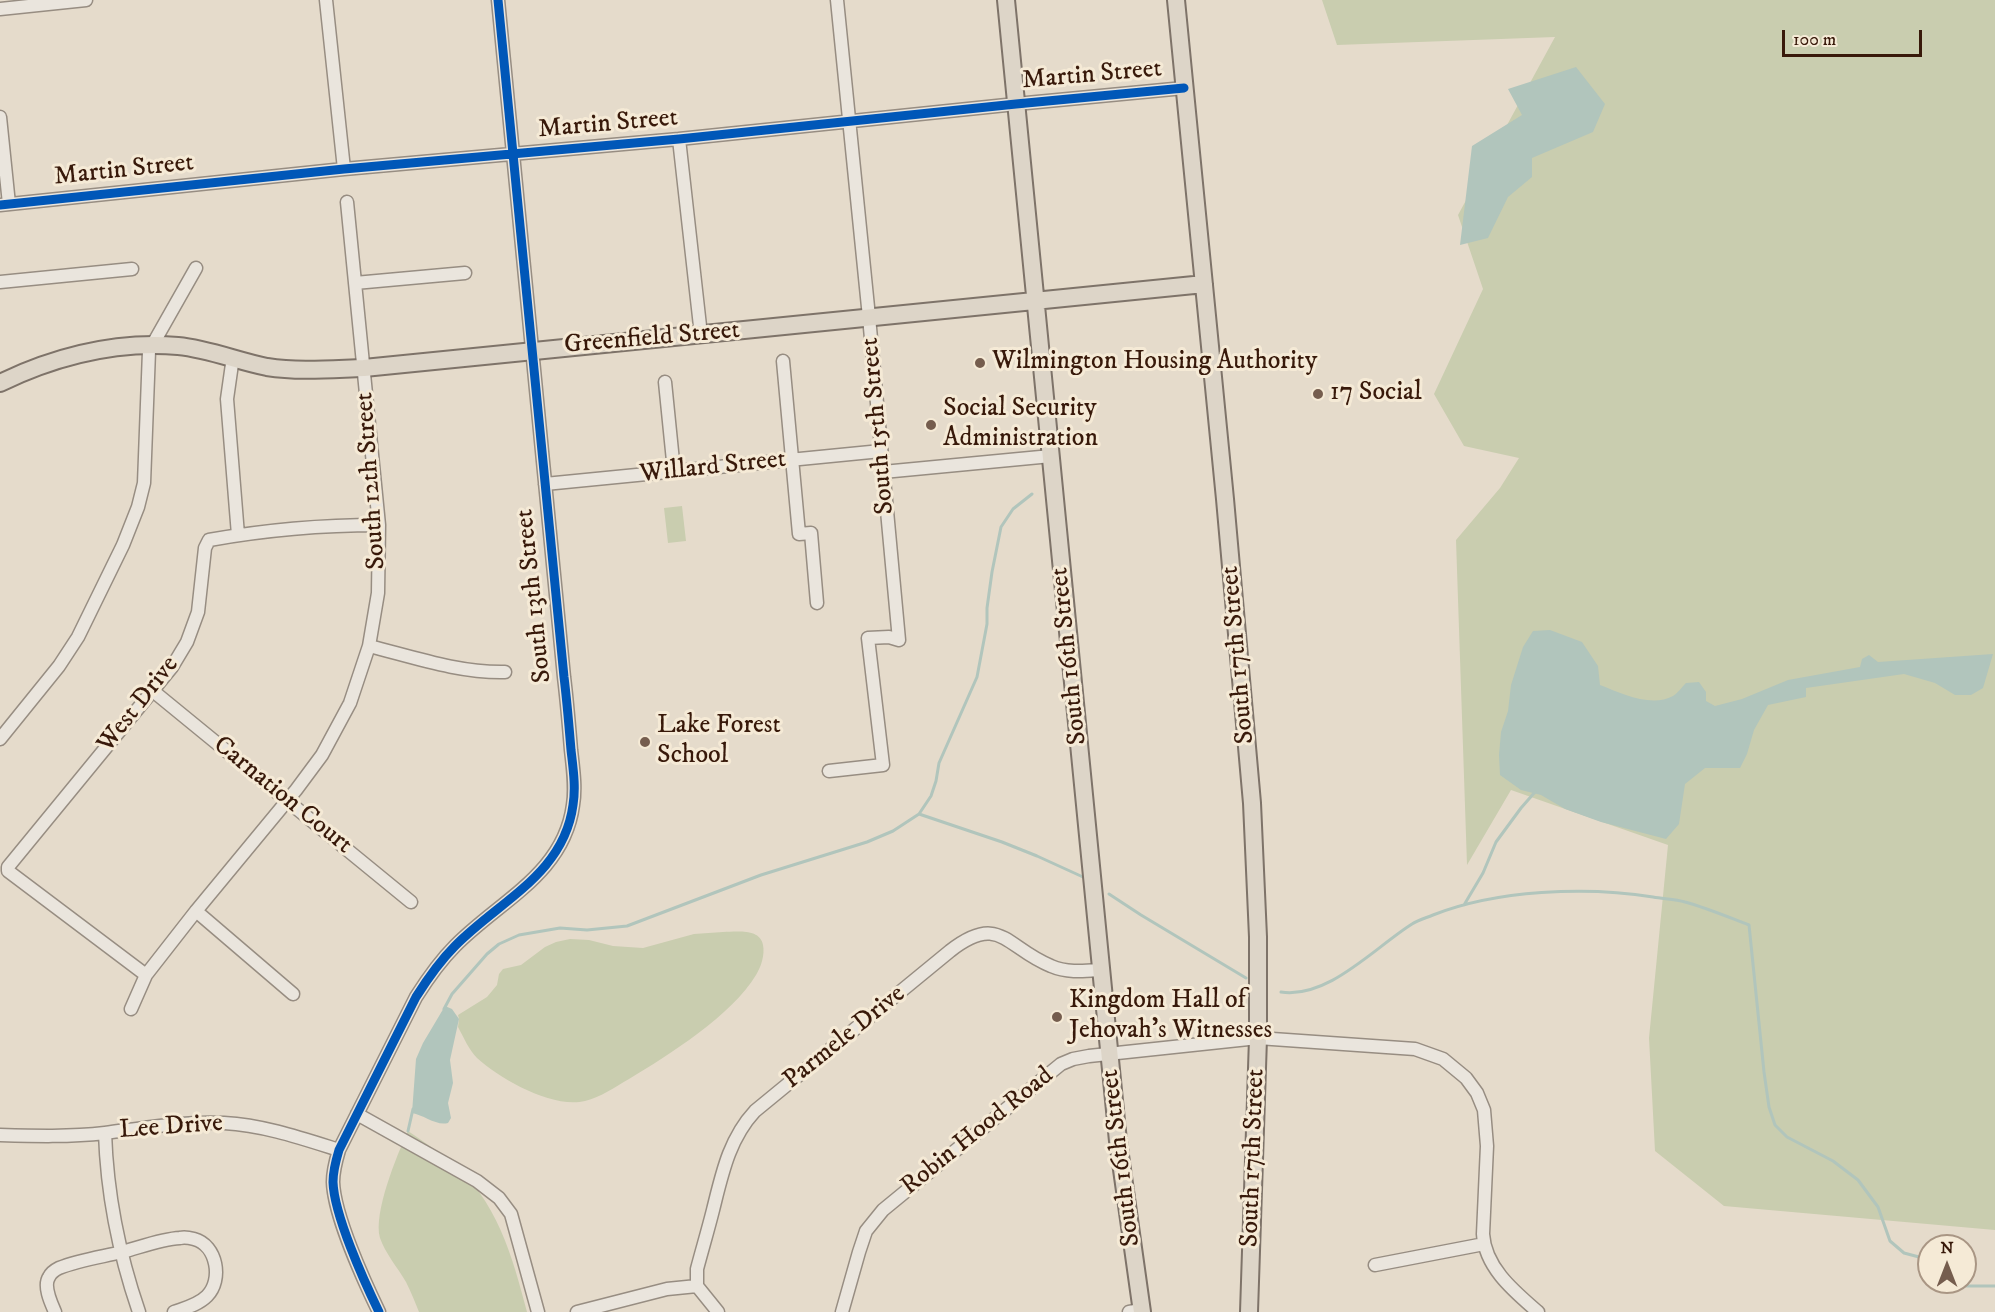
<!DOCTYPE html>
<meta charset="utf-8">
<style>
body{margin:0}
#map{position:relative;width:1995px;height:1312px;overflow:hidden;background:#e5dbcb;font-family:"IM FELL DW Pica",serif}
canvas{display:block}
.north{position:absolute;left:1917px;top:1234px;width:60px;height:60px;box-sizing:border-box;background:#f5ead6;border:2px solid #a99684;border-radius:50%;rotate:0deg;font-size:16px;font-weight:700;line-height:24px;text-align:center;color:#38190a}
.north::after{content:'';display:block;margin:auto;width:21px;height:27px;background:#755d4e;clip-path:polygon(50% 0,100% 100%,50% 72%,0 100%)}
.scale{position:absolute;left:1782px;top:30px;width:140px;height:27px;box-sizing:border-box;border:3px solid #38190a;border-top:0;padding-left:8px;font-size:18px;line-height:21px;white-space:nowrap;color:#38190a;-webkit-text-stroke:4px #f5ead6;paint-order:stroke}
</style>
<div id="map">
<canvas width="1995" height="1312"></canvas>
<div class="north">N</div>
<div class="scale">100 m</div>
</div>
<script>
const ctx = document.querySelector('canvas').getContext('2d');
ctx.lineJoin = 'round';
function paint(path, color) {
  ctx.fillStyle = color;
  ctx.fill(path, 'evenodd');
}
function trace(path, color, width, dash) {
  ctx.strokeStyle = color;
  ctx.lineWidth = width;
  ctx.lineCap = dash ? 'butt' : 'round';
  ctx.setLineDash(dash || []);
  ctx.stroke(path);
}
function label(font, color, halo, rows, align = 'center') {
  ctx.font = font + ' "IM FELL DW Pica",serif';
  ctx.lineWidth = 6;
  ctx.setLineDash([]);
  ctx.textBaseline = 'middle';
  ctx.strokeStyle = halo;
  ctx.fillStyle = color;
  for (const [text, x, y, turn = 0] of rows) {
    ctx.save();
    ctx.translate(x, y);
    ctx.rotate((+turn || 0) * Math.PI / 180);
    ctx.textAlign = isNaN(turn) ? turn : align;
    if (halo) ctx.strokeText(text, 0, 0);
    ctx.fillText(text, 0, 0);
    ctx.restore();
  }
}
const green = new Path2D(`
 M1322,0H1995V1230L1724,1206L1655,1151L1649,1038L1668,845L1511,790L1467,865L1456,540L1500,488L1519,458L1464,446L1434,394L1483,289L1458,215L1555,37L1337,45Z
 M682,506L686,541L668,543L664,508Z
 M723,932C736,932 760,928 763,945C765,955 761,967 756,975C732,1015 669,1055 629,1079C615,1087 601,1097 585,1101C553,1109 500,1079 477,1058C469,1050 464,1038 458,1027L459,1019L458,1015L487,997L497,985L499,974L503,969L521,965L545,947L556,942L570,939L589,940L613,946L643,948L694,934Z
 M408,1131C422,1141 437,1150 450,1161C497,1200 512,1255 527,1312H419C415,1302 411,1292 406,1282C398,1268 385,1253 380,1238C373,1213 397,1155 408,1131Z`);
const water = new Path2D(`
 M1576,67L1605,104L1593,132L1532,158V177L1508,197L1488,238L1460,245L1472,146L1522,115L1508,89Z
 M1550,630L1582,642L1598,666L1600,685C1621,693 1651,708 1673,696C1678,693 1682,687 1686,683L1699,682L1706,692V701L1715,706L1742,699L1788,680L1860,667L1862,659L1869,655L1878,662L1993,654L1983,688L1971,695H1955L1935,683L1904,674L1806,688V697L1768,705L1754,730L1747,754L1740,768H1705L1685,784L1679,824L1666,839L1601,822L1565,809L1541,795L1521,790L1500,775L1499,755L1501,732L1508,711L1511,685L1523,647L1533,631Z
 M445,1006L452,1009L459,1019L450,1060L453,1083L448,1103L451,1118L448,1123C436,1126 424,1115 412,1113L416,1059L423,1043Z`);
const stream = new Path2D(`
 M919,814L1002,842L1037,856L1083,877
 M1109,894L1141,915L1246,978
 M1464,905L1483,873L1496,842L1521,808L1535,792
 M1281,992C1328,999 1374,948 1412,924C1418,920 1426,918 1433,915C1496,890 1586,886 1653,897C1664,899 1675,899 1685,902C1707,908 1728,917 1749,925L1764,1072L1769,1107L1775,1125L1787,1137L1833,1161L1858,1180L1878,1207L1890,1241L1904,1253L1919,1257L1929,1265
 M444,1009L452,994L487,954L499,944L519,935L560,928L587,930L627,926L761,875L867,842L893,831L919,814L931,796L936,781L939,763L977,677L987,624V608L992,572L1001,527L1013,509L1032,494
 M408,1131L413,1109
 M1950,1282L1956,1286H1995`);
const minor = new Path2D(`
 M326,0L344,169
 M0,9L86,0
 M0,117L9,204
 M679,139L701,335
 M0,205L344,169L679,139L1016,104L1184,88
 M0,282L132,269
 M355,283L465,273
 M233,357L227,399L238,535
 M783,361L799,534L811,533L817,603
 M665,382L674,471
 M883,472L1051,456
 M545,484L881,451
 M369,646C413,657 459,673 505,672
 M153,691L411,902
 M0,739L59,666L78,637L123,545L138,507L144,483L149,351L196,268
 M829,771L883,765L868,638L889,637L899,640L869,317L837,0
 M196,911L293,994
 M146,975L8,871V867L172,667L187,642L198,612L205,548L209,540C265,530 323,525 379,525
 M131,1009L146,975L196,911L296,790L322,755L350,703L369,646L378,593L379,525L347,202
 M357,1114L477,1181L499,1198L511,1214L538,1312
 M105,1133C107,1194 119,1254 139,1312
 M0,1135C35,1136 70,1137 105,1133C144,1128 184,1121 224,1123C263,1125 301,1138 339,1150
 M1375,1265L1484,1244
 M55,1312C51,1303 43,1286 49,1277C51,1272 55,1270 59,1268C79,1260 101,1257 122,1252C141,1247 161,1239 180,1238C185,1237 190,1238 194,1239C217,1245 223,1280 207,1296C198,1305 185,1308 174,1312
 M379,1312C364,1281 334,1215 333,1182C333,1171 336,1160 339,1150L416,997C428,978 440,961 455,946C499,901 564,874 573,805C576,787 573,768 571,750C569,726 567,701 564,677L498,0
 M577,1312L667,1289L697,1286
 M718,1312L697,1286V1269C702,1250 708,1230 713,1210C722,1174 729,1139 755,1111L950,951C1000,912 1006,948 1051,966C1067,973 1085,971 1101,970
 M842,1312L859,1252L866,1231L883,1210L1061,1064L1073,1059L1089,1056L1258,1038L1415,1049L1443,1059L1466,1078L1477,1093L1484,1110L1487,1146L1483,1234C1485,1268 1515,1292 1538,1312
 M1129,1312L1141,1310`);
const major = new Path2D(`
 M1006,0L1118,1141L1142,1312
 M1176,0L1225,499L1252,803L1258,937V1038L1249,1312
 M0,383C56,356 115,341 178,346C209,349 237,361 267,367C299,372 332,369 364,368L1204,284`);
const cycleway = new Path2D(`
 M0,205L344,169L679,139L1016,104L1184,88
 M379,1312C364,1281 334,1215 333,1182C333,1171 336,1160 339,1150L416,997C428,978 440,961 455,946C499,901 564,874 573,805C576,787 573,768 571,750C569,726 567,701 564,677L498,0`);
const markers = [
 [980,363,6,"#755d4e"],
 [1318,394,6,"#755d4e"],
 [931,425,6,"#755d4e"],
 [645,742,6,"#755d4e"],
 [1057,1017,6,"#755d4e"]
];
const streetNames = [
 ["Martin Street",1092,76,-5],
 ["Martin Street",608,125,-5],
 ["Martin Street",124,171,-6],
 ["Greenfield Street",652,339,-5],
 ["South 15th Street",879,426,-95],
 ["Willard Street",713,468,-6],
 ["South 12th Street",372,481,-94],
 ["South 13th Street",535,596,-96],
 ["South 17th Street",1239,655,-95],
 ["South 16th Street",1070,656,-96],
 ["West Drive",139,705,-52],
 ["Carnation Court",282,796,39],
 ["Parmele Drive",845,1038,-39],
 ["Lee Drive",171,1128,-4],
 ["Robin Hood Road",978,1132,-39],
 ["South 16th Street",1122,1158,-97],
 ["South 17th Street",1254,1158,-88]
];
const poiNames = [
 ["Wilmington Housing Authority",992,363],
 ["17 Social",1330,394],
 ["Social Security",943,410],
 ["Administration",943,440],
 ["Lake Forest",657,727],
 ["School",657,757],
 ["Kingdom Hall of",1069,1002],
 ["Jehovah’s Witnesses",1069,1032]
];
paint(green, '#c9cdaf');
paint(water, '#b1c5bc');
trace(stream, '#b1c5bc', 3);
trace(minor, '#978d82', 15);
trace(major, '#7e7369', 20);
trace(minor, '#eae5dd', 12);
trace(major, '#ddd5c8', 16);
trace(cycleway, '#0057b8', 9);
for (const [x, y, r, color] of markers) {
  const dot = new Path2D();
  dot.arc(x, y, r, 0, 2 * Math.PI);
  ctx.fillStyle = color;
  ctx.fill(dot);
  trace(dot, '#f5ead6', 2);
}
label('26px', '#38190a', '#f5ead6', streetNames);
label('26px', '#38190a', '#f5ead6', poiNames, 'left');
</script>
